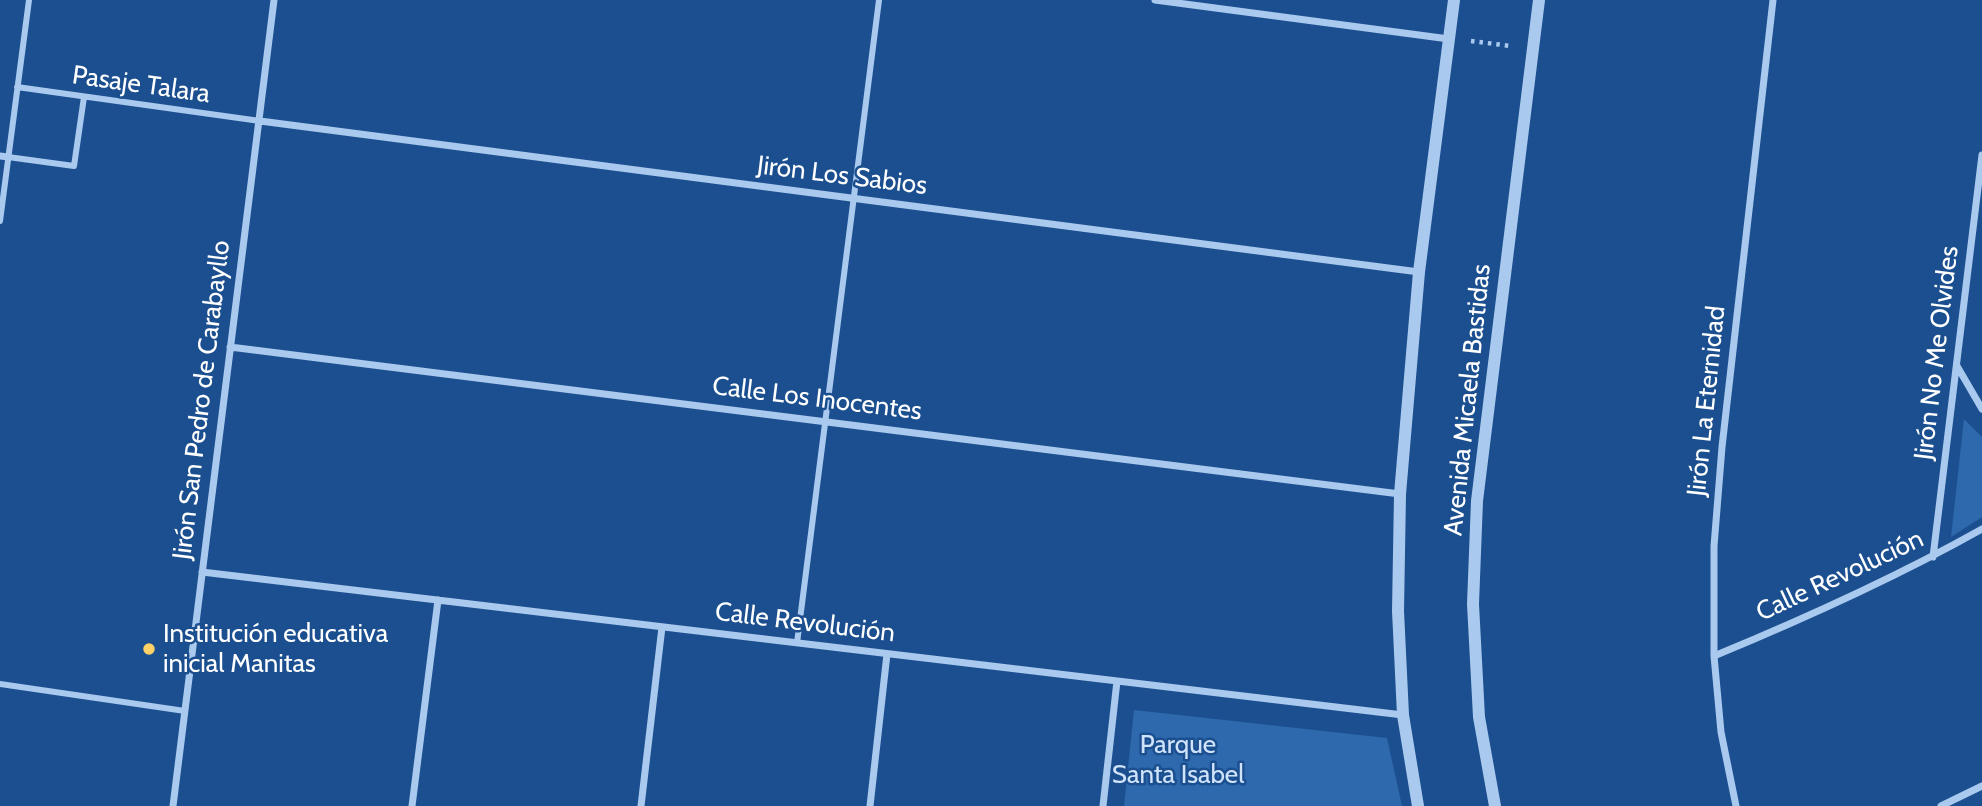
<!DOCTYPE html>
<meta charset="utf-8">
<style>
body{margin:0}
canvas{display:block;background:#1b4f8f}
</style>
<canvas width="1982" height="806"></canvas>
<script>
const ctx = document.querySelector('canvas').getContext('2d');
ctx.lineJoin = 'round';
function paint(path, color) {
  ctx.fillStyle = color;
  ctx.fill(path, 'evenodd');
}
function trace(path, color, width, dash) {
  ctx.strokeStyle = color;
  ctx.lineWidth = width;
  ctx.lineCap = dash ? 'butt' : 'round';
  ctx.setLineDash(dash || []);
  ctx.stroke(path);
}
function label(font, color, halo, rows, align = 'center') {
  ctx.font = font + ' Cabin,sans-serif';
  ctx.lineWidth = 5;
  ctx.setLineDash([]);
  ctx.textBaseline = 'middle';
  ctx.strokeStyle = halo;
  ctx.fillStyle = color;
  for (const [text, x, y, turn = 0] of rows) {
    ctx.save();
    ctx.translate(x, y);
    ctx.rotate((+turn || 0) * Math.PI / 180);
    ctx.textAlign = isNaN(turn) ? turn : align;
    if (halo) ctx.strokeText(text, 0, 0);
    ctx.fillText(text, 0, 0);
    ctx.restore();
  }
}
const green = new Path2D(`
 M1964,419L1982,437V517L1951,537Z
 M1134,710L1387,738L1402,806H1124Z`);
const path = new Path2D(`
 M1471,41L1511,46`);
const pedestrian = new Path2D(`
 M17,87L260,121
 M8,157L74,166L84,97
 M0,221L29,0
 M797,643L879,0
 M0,684L185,711`);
const minor = new Path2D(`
 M1155,0L1449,39
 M260,121L1419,272
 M0,156L8,157
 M230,347L1400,494
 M1957,366L1982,409
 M1933,557L1982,155
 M202,572L1403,715
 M1714,656C1806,618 1895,578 1982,529
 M173,806L274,0
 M412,806L438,600
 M641,806L662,627
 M870,806L887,654
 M1103,806L1117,681
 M1736,806L1721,732L1714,656V546L1722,447L1773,0
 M1941,806L1982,786`);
const tertiary = new Path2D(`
 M1418,806L1403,715L1398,611L1400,494L1419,272L1454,0
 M1495,806L1479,717L1473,604L1477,501L1539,0`);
const markers = [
 [149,649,7,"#ffd166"]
];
const streetNames = [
 ["Pasaje Talara",141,85,8],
 ["Jirón Los Sabios",842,176,7],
 ["Jirón No Me Olvides",1937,353,-83],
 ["Calle Los Inocentes",817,399,7],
 ["Jirón San Pedro de Carabayllo",202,400,-83],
 ["Avenida Micaela Bastidas",1468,400,-84],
 ["Jirón La Eternidad",1707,401,-84],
 ["Calle Revolución",1840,576,-25],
 ["Calle Revolución",805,623,7]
];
const poiNames = [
 ["Institución educativa",163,634],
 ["inicial Manitas",163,664]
];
const parkNames = [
 ["Parque",1178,745],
 ["Santa Isabel",1178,775]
];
paint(green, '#2e69ad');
trace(path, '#a9c9ee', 4.5, [3.5, 5]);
trace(pedestrian, '#a9c9ee', 6);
trace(minor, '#a9c9ee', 7);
trace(tertiary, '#a9c9ee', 12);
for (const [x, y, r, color] of markers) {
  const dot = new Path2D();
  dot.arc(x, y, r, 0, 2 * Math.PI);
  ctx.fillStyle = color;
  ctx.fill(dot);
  trace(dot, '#1b4f8f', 2.5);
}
label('26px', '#fff', '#1b4f8f', streetNames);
label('26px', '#fff', '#1b4f8f', poiNames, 'left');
label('26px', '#cfe3fa', '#1b4f8f', parkNames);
</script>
